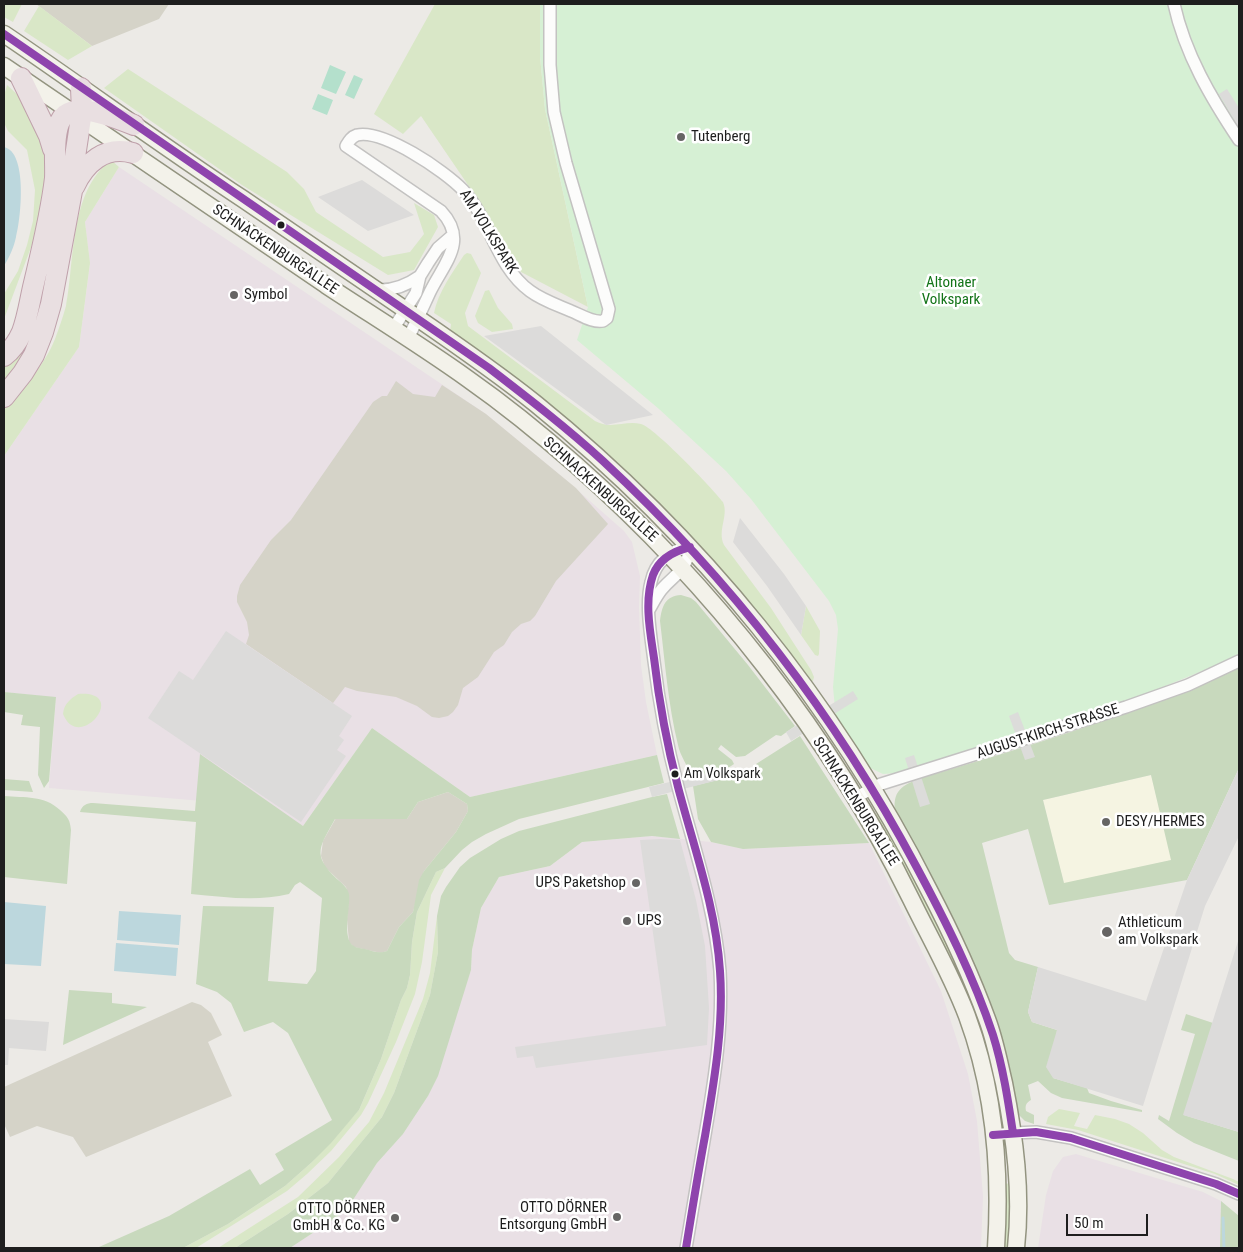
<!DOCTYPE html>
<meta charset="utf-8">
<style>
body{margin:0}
#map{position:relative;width:1243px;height:1252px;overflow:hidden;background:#eceae6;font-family:"Roboto Condensed",sans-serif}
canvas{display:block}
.frame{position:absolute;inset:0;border:5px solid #1e1e1e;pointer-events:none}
.scale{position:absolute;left:1066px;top:1214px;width:82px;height:22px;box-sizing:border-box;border:2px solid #1e1e1e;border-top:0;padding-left:6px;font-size:15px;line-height:18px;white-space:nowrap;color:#1e1e1e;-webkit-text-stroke:4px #fff;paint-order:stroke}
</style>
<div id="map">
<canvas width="1243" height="1252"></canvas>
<div class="frame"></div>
<div class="scale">50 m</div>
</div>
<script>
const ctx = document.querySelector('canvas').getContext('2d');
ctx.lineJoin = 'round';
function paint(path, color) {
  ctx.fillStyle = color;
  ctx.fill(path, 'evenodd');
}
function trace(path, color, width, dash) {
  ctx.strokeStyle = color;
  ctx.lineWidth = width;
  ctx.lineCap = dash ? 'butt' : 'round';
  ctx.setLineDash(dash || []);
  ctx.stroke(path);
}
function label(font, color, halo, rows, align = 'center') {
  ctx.font = font + ' "Roboto Condensed",sans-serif';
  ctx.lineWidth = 5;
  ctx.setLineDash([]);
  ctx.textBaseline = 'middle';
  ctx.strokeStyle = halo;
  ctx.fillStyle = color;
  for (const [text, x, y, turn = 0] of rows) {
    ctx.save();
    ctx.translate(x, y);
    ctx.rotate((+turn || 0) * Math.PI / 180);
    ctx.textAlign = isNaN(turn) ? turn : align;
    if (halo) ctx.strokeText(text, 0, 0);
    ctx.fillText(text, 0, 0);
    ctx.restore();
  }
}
const industrial = new Path2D(`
 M119,167L486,414L565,479L624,531L632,542L640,576L639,607L641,665L646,702L657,755L470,797L372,728L303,826L214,802L49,788L56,698L4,692V456L79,347L90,264L85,222Z
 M652,836L711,842L743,849L869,843L941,991L968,1074L977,1121L983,1196L981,1248H290L340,1215L349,1206L377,1163L403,1134L428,1096L471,970L472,950L481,908L499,877L550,866L582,842Z
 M1076,1154L1203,1192L1221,1201L1220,1248H1038L1046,1195L1053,1171L1063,1157Z`);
const education = new Path2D(`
 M1151,775L1172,860L1064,884L1043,800Z`);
const construction = new Path2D(`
 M36,4H169L159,19L92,46Z
 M396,381L413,394L435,397L442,385L486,414L565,479L576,488L608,524L556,581L535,616L530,621L521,624L512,632L504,645L494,652L478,677L463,688L458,705L453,712L448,716L439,718L432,717L417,706L396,697L357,691L345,687L333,703L246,644L249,635L247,622L237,602V596L240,585L271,540L291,520L373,402L382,396H387Z
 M448,792L467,804L468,811L456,832L424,871L413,912L399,927L387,951L381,953L354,947L349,942L347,919L349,898L346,887L325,867L321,856L323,841L336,818L407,819L418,802Z
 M192,1002L201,1005L211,1013L222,1035L208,1042L232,1096L86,1157L73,1137L37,1126L10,1137L4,1124V1087Z`);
const grass = new Path2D(`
 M4,4H22L13,22L4,17Z
 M435,4H540V56L545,109L588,307L521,272L466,182L421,116L403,134L374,114Z
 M39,6L92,46L68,60L24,31Z
 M128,69L287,172L304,189L316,212L383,257L410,252L424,234L414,203L434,215L438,227L414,270L388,275L242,185L104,88Z
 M7,85L19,96L44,148L48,178L33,242L4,319V294L18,271L27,245L33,221L35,190L27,150L8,131L4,123V96Z
 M69,129L72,130C66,169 59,208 52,247C42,295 36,346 4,385V363Z
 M111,160L119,167L85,222L90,263L79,347L4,456V410C22,389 45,365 55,339C59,328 63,317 66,306C75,260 69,192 111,160Z
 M467,253L471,254L481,273L465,313L468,326L595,421C611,430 625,420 641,424C654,427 713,489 723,502C729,516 717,530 724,545L771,608L811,670L814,677L813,681H811C745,594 673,509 589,438C544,401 496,367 450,332L451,324L434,313C438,292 453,272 464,255Z
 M489,290L498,308L512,324L513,329L492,332L478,323L475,316L485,291Z
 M806,606L820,631L819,654L818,656L815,655L801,635Z
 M78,694C131,690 79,754 63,714C64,704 70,699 78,694Z
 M877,810L931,904L969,990L967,991L961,980L953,971L876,819Z
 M445,868L431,895L422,962L415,994L396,1042L368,1103L361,1115L331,1151L307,1174L287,1191L196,1248H183L228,1224L285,1186L311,1163L359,1110L381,1059L401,1000L407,988L410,975L412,942L417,912L436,872Z
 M437,916L438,952L430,995L394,1093L382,1117L328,1183L288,1214L235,1248H218L298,1197L339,1157L369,1122L384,1093L423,999L430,973Z
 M1059,1109L1080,1113L1074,1126L1087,1129L1095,1115L1115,1119L1129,1124L1143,1133L1162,1150L1174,1157L1233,1179L1239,1182V1185L1215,1174L1078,1130L1046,1124L1048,1117Z
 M1012,1183L1010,1248H1003L1004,1184Z`);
const forest = new Path2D(`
 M681,595L691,598L696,602L748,665L795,726L781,736L776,735L745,756L736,757L721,745L718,749L732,760L734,764L728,768L691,777C688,765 680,756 678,745C668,704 665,662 660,621C662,606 665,596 681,595Z
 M1239,667V768L1187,880L1049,905L1028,829L982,843L1009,953L1015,960L1038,967L1028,1012L1032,1022L1057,1030L1053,1078L1087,1088L1089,1093L1111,1101L1142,1110V1112L1062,1098L1051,1093L1038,1081L1028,1085L1031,1100C1026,1103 1025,1105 1026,1111L1034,1115V1124L1025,1121L1018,1114L895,811C892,788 906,784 924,777C1031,746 1137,713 1239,667ZM1151,775L1171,860L1064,883L1043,800Z
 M4,692L56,697L49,781L44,788L38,775L40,727L21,725L23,715L4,712Z
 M372,728L470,797L657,755L664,783L519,819L486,834L472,842L462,850L445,868L436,872L417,912L412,942L410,975L407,988L401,1000L381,1059L365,1096L359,1110L331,1143L311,1163L285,1186L228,1224L183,1248H62L99,1247L169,1216L250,1169L260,1185L284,1170L275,1154L332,1120L288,1033L273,1022L244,1032L231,1003L217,992L196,984L203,906L274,907L268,981L307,984L316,971L322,898L300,882L295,885L289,894C256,902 225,897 191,894L196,822L80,812C82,805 87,803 93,803L195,811L200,754L303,826ZM448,792L467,804L468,811L456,832L424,871L419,880L413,912L399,927L387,951C379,954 373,951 365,949C362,948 356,948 354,946C341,939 351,906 349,894C347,887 342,883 337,879C311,854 320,847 335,819H407L418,802Z
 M800,736L869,843L743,849L711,842L698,819L693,786L730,777L759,780L756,764Z
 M4,779L29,781L33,792L4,790Z
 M667,794L680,839L652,836L582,842L550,866L499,877L481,908L472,950L471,970L438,1076L428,1096L403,1134L377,1163L349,1206L340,1215L290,1248H235L288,1214L328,1183L382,1117L394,1093L430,995L438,952L437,916L441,896L446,887L460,867L470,858L501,839L519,831L652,797Z
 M4,796C25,798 44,795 60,810C68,817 70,820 71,830L67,884L4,877Z
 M69,990L112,993V1003L147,1007L63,1045Z
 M1186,1014L1213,1023L1184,1115L1239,1132V1161L1194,1143L1177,1133L1158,1119L1159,1115L1169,1121L1195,1034L1181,1030Z
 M1221,1201L1239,1216V1248H1220Z`);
const park = new Path2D(`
 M540,4H1239V656L1126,702L899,773L883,774L868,767L836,719L833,687L838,629L836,615L829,601L751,499L726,471L659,409L577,340L588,307L545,109L540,56Z`);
const pitch = new Path2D(`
 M330,65L346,72L336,94L321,88Z
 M354,75L363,79L354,99L345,95Z
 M318,94L333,100L327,115L312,109Z`);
const parking = new Path2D(`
 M1227,89L1239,108V128L1219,94Z
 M362,180L414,215L368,231L318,197Z
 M541,326L653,415L606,425L484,336Z
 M740,518L784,574L806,606L801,635L767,586L733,542Z
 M226,631L352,716L339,736L344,740L337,750L346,756L301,822L148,718L179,671L193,680Z
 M1239,768V836L1205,906L1143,1106L1053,1078L1046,1067L1057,1030L1032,1022L1028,1012L1038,967L1146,1001L1187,880Z
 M660,839L680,840L696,900L705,946L709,1008L707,1045L536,1068L533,1056L517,1058L515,1047L666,1026L640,840Z
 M1239,938V1132L1183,1115Z
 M4,1019L49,1022L46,1051L9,1048L8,1065H4Z`);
const water = new Path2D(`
 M4,147C28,152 21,219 16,237C14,247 9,258 4,266Z
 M4,902L46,906L41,966L4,964Z
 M119,911L181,915L179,945L117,940Z
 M116,943L178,948L176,976L114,971Z`);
const pier = new Path2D(`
 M853,691L858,699L791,741L786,732Z
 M1018,712L1035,757L1025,760L1009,716Z
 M914,755L930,804L920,807L905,758Z
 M728,768L730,777L652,797L649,787Z`);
const stream = new Path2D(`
 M1223,1218L1224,1248`);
const street = new Path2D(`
 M1174,4C1185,54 1211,98 1239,140
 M376,290C393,291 406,286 420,276
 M393,329L416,293L420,276L428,263L438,248L453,235
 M408,338C416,323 423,307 430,292C444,263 469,241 441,211L346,146C349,141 351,137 357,135C383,129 445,171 463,190C490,219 496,266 530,291C542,300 557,305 571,311C581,315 593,323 603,321L607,318L609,309L566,163L554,112L550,65V4
 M649,610C653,603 657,595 662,589C677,572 686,572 690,547C670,550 655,562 651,582C645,605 651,637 654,661C659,703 667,745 678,787C694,847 715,909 720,971C723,1025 715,1076 706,1129C699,1169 693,1208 686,1248
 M855,798L878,785L1126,707L1188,685L1239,661
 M993,1135L1013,1133L1036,1132L1071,1138L1216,1184L1239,1194`);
const secondary = new Path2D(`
 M4,34C84,88 162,146 243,199C293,233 344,268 394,302C442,335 490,367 536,404C700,537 834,702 929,890C951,932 971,975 987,1019C995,1040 999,1062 1004,1083C1015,1138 1022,1193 1016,1248
 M4,66C112,139 219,212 326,285C373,316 422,346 468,379C505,405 542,435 576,465C712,585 831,736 911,899C930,938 952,976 967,1016C994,1089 1001,1171 996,1248`);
const highway = new Path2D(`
 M21,78L49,136L53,149
 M74,187C85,163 105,145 133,153
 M4,356C12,350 18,341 22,332C28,316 30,299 34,283C42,249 51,213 55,178C56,162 51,126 65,115C81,103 117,118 134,125
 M4,397L23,373L34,355L43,332L51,304L72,191L73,170L82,111L81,88`);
const bus1 = new Path2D(`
 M4,34L489,368C528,398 567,428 603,461C730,579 835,714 916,866C945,920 974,977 993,1035C1003,1067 1008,1100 1013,1133
 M993,1135L1036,1132L1071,1138L1216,1184L1239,1194
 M686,1248C692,1211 698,1173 705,1136C714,1082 724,1026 720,971C716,908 694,848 678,787C667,745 659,701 654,658C650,631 644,601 653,575C659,559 674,551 690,547`);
const markers = [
 [681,137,5,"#666564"],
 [281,225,4.5,"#1e1e1e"],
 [234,295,5,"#666564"],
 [675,774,4.5,"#1e1e1e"],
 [1106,822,5,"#666564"],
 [636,883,5,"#666564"],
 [627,921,5,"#666564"],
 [1107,932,6,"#666564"],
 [617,1217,5,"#666564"],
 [395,1218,5,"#666564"]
];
const busNames = [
 ["Am Volkspark",684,774]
];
const poiNames = [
 ["Tutenberg",691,137],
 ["Symbol",244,295],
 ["DESY/HERMES",1116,822],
 ["UPS Paketshop",626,883,"right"],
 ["UPS",637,921],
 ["Athleticum",1118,923],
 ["am Volkspark",1118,940],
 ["OTTO DÖRNER",607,1208,"right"],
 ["Entsorgung GmbH",607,1225,"right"],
 ["OTTO DÖRNER",385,1209,"right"],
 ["GmbH & Co. KG",385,1226,"right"]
];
const streetNames = [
 ["AM VOLKSPARK",488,232,58],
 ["SCHNACKENBURGALLEE",275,250,34],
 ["SCHNACKENBURGALLEE",600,490,42],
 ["AUGUST-KIRCH-STRASSE",1048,732,-18],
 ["SCHNACKENBURGALLEE",855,802,58]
];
const parkNames = [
 ["Altonaer",951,283],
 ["Volkspark",951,300]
];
paint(industrial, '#e9e0e5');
paint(education, '#f5f4e2');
paint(construction, '#d5d3c8');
paint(grass, '#d9e7c7');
paint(forest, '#c8d9bd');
paint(park, '#d6f0d4');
paint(pitch, '#b4e0cc');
paint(parking, '#dcdbda');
paint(water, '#bcd7dd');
paint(pier, '#dcdcda');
trace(stream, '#bcd7dd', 3);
trace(street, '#c3c2c1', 14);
trace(secondary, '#939480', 19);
trace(highway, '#bfa0aa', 22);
trace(street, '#fcfcfb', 11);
trace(secondary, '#f3f2ea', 16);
trace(highway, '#e9dfe1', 20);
trace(bus1, '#8e44ad', 8);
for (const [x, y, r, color] of markers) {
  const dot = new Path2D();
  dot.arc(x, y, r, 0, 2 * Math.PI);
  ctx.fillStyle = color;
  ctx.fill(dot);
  trace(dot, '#fff', 2);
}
label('14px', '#1e1e1e', '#fff', busNames, 'left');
label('15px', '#1e1e1e', '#fff', poiNames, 'left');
label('15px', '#1e1e1e', '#fff', streetNames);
label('15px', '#137418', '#fff', parkNames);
</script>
